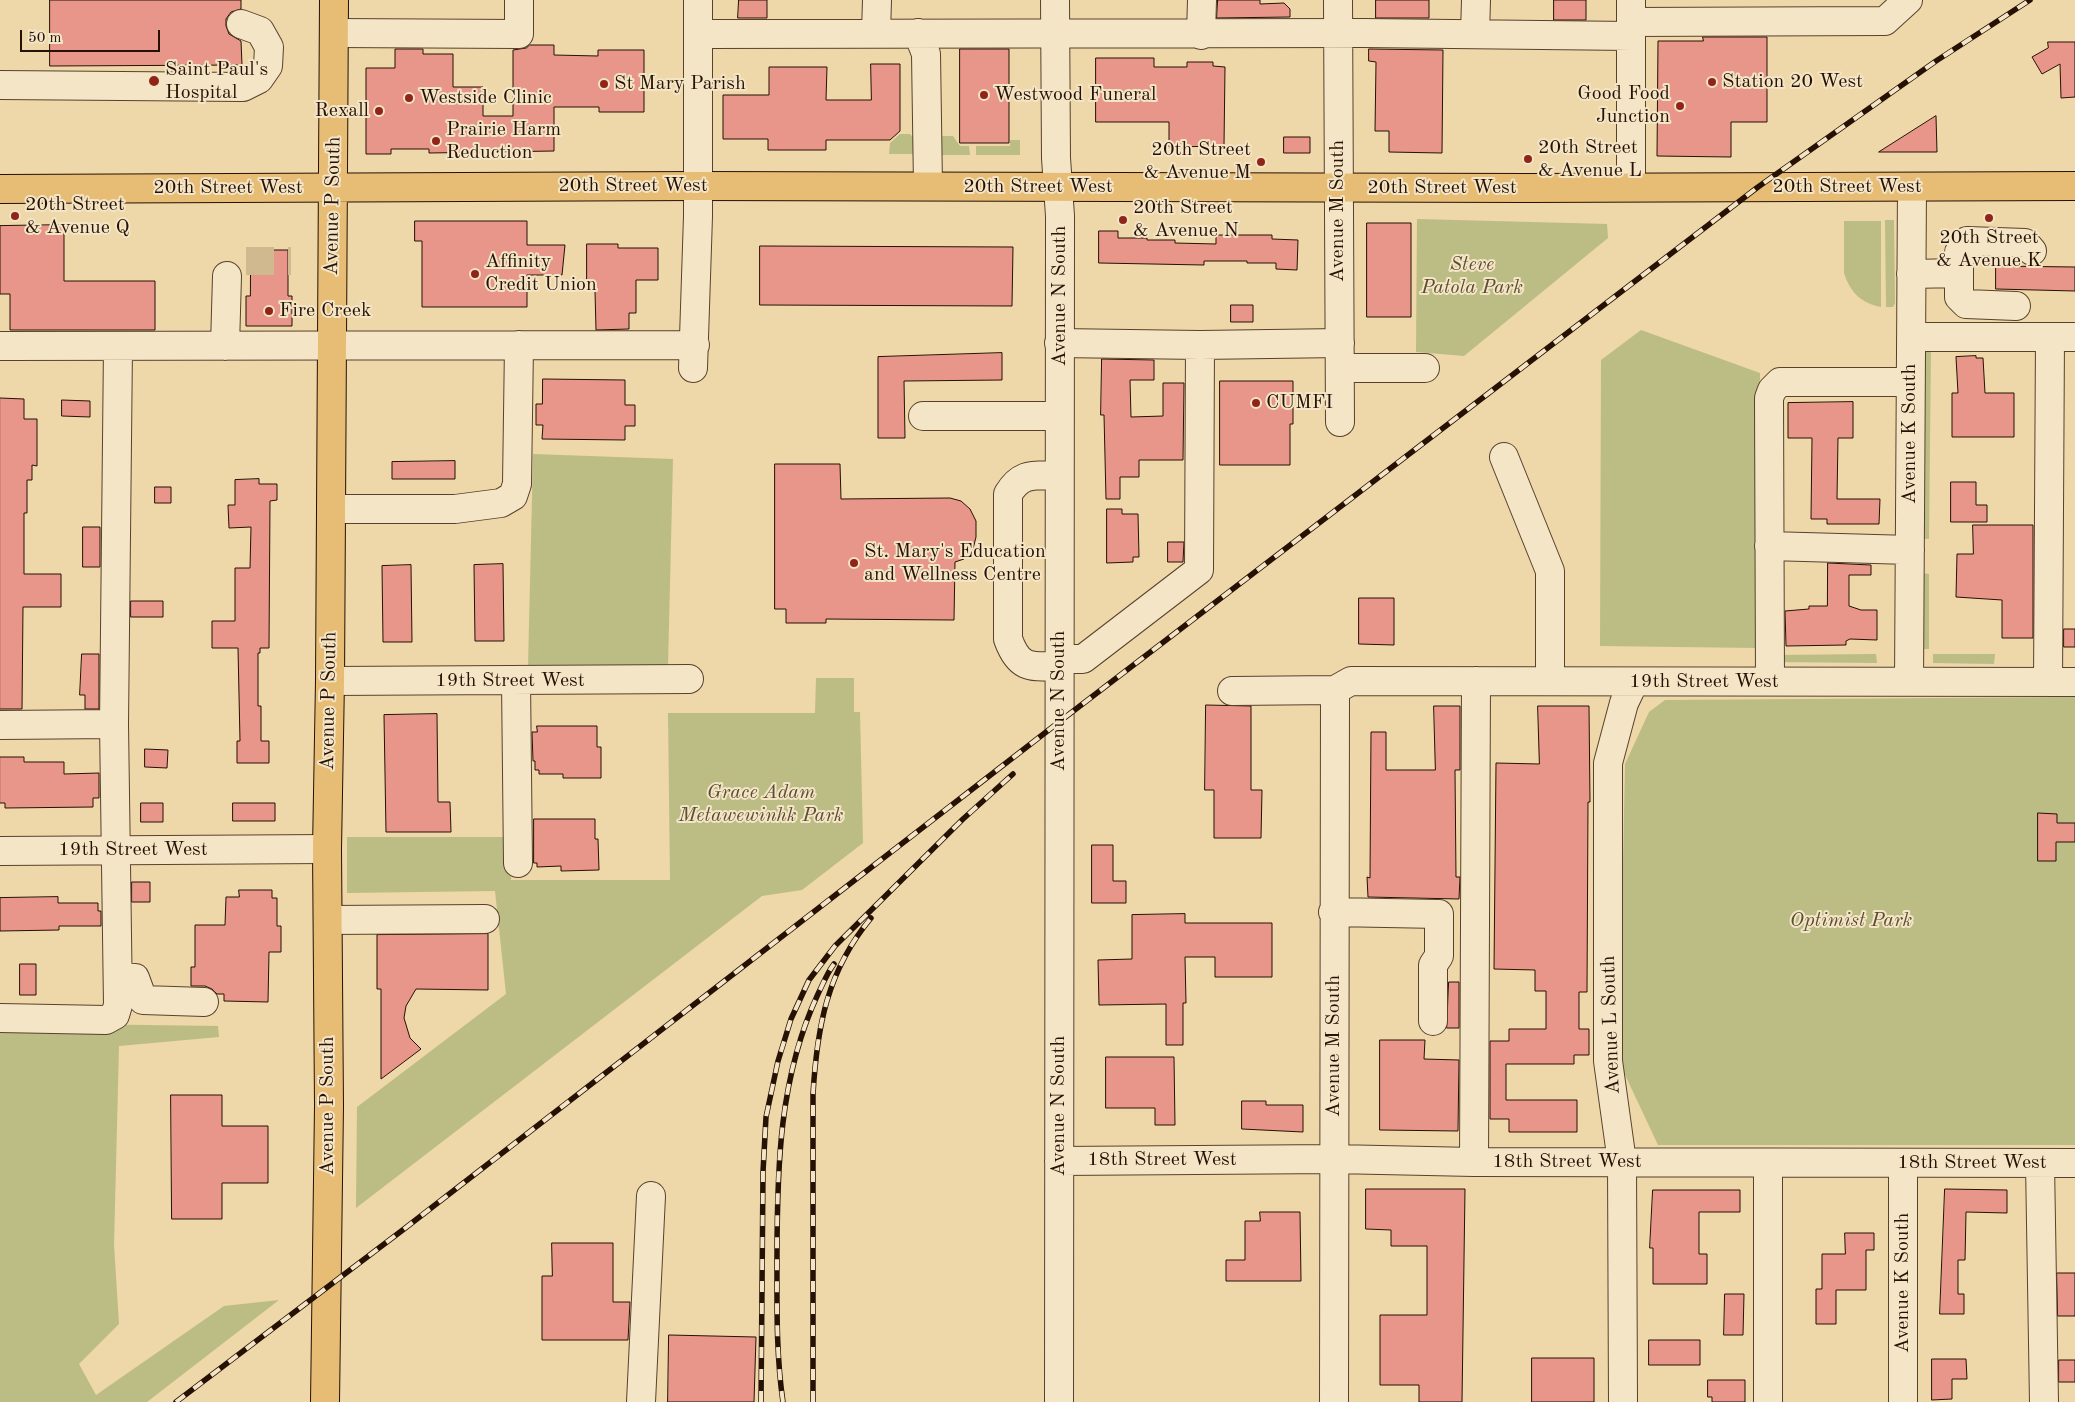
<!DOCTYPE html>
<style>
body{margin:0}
#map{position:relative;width:2075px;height:1402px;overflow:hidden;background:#eed7a8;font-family:"Old Standard TT",serif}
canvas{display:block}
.scale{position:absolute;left:20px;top:30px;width:140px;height:22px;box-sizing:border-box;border:2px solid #261104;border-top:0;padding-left:6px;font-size:15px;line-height:18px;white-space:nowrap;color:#261104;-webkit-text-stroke:4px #f4e5c6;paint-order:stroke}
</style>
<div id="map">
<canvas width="2075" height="1402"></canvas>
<div class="scale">50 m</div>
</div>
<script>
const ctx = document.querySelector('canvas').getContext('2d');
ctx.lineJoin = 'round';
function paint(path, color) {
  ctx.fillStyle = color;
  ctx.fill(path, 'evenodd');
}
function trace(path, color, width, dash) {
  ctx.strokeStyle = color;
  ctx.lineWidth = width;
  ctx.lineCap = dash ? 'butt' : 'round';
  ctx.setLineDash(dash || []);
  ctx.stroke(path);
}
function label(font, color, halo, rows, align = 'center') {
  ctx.font = font + ' "Old Standard TT",serif';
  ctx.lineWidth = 4;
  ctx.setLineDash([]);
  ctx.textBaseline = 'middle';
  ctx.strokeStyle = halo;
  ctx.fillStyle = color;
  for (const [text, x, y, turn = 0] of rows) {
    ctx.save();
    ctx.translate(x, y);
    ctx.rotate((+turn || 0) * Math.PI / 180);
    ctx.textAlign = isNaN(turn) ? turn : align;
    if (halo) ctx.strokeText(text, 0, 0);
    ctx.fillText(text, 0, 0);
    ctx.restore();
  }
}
const green = new Path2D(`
 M900,134H910L916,141L917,154H889L890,143Z
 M942,136H953L960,146H969L970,155H935V142Z
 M1010,140H1020V155H976V146H1010Z
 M1417,219L1607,224L1608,238L1464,356L1416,352Z
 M1885,220H1894L1895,303L1893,307H1886Z
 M1844,221H1881V307C1861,303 1850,292 1844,273Z
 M1641,330L1760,373L1757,648L1600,646L1601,360Z
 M1931,345L1929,539H1919L1920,352Z
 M533,454L673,459L668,666L528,667Z
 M1922,573L1929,574V649H1920Z
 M1876,654L1877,663L1775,662L1774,655Z
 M1933,654H1995L1994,664L1933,663Z
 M816,678H854V712H860L863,843L802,890L762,896L356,1208L357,1107L506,994L495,891L347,893V837H512L511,880H670L668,713H815Z
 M2075,697V1145H1658L1619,1062L1625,764L1649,712L1665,700Z
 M0,1023L218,1026L219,1037L119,1046L114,1245L119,1324L79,1364L96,1395L224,1306L279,1300L147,1402H0Z`);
const building = new Path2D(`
 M50,0H241V9L231,12L226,19V26L229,34L241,41L242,65L50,66Z
 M739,0H767V18H738Z
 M1218,0H1260V4L1284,3L1290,9V17L1217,18Z
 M1376,0H1429V18H1376Z
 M1554,0H1586V20H1554Z
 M1703,37H1767V122H1731V157L1657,156L1658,41H1703Z
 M2048,42H2075V97L2061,98L2060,64L2042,74L2032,57L2048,48Z
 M530,45H554V55L598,56V50H644V112H599V107H554V151L429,153V149H391V154H366V68H395V49H423V54H453V87H483V116H513V50L526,48Z
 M960,49H1009V143H960Z
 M1369,49L1443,50L1442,153L1389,152V131H1375L1376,62L1369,61Z
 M1096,58H1154V67H1187V62H1213V66L1225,67L1224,146L1169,147V122H1096Z
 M871,64H900V131L890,140H826V150H768V139H723V95H769V67H827L826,100H871Z
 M1936,116L1937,152H1879Z
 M1284,137H1310V153H1284Z
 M415,221H527V245H565L562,275H527V307H422V241H415Z
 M1367,223H1411V317H1367Z
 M64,225V281H155V330H10V294H0V226Z
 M1099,231H1118V238H1147V240H1175V243L1216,244V235H1272V239L1298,240L1297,270L1276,269V263H1247V261H1204V265L1099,263Z
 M587,244H618V248H658V280H636V313H629V329L596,330L595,291H587Z
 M760,246L1013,247L1012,306L760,305Z
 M251,250H288V296H292V326H246V296H250Z
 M1996,266L2075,267V291L1996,289Z
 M1231,305H1253V322H1231Z
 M1002,353V380L904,381L905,438H878V357Z
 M1976,356V358H1983L1985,393H2014V437H1952V393H1958L1956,357Z
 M1102,359L1154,360V380H1130L1131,417L1163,416V383H1184L1183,460H1139V477H1120V499H1106L1104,415H1101Z
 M543,379L625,380V405H635V426H625V440L542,439L543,425H536V404H542Z
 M1220,381H1293V424H1290V465H1220Z
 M0,398L24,399V419H37V466L32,465V480H27V513H24V574H61V607H23L22,709H0Z
 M62,400L90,401V417L62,416Z
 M1853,402V438H1838L1837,499H1880L1879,524H1827V519H1811L1812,438H1788V403Z
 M455,461V479H392V462Z
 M775,464H840L841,499L950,498L961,501L970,509L976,521V537L973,549L964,559L955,562L954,620L826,619V623H786V609H775Z
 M259,479V484H277V500L270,501L269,648H260V653H258V706H261V741H269V763H237V741H240L238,648H212V621H235V568H250L251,527L229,528L228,505H235V480Z
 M1951,482H1976V505H1987V522H1951Z
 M155,487H171V503H155Z
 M1107,509H1122V514H1138L1139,557H1133V562L1107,563Z
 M1973,525H2033V638H2002V600L1956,597L1957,554H1973Z
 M83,527H100V567H83Z
 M1168,542H1184L1183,562H1168Z
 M1828,563L1871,565V575H1849V606L1861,610H1877V640L1850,639L1846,641V645L1786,646L1785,611L1809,609V606H1827Z
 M503,564L504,641H475L474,565Z
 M411,565L412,642H383L382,566Z
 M1359,598H1394V645L1359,644Z
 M131,601H163V617H131Z
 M2064,629H2075V647H2064Z
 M82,654H99V709H85V695H80Z
 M1206,705L1251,706V790H1262L1261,838H1214V790H1205Z
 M1434,706H1460V770H1455L1456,877H1460L1459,899L1368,897L1367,877L1370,878L1371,732H1386V770H1435Z
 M1538,706H1589L1590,802H1588L1587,992H1579V1029H1589V1055H1574V1064H1506V1100H1577V1132H1509V1119H1490V1041H1509V1029H1546V991H1535V970L1494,969L1496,763L1539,764Z
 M437,714L438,802H450L451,832H386L384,715Z
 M537,726H597V747H601V778H563V774H539V770H535V761H533L532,732H537Z
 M145,749L168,750L167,768L145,767Z
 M0,757H24V762H64V774L99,773V798H93V807L5,808V803H0Z
 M141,803H163V822H141Z
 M233,803H275V821H233Z
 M2038,813L2057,814V823H2075V842H2056V861H2038Z
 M534,819H595V839H598L599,870L561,871V866L537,867V863H534Z
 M1092,845H1113V881H1126V903H1092Z
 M132,882H150V902H132Z
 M239,890H272V898H277V926H281V952H269L268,1002L224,1001V994H217L212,989L205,986H191V967H195V925H225L226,897H239Z
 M58,897V903H98V911H101V926H59V930L0,931V898Z
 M1185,914V923H1272V977H1215V957H1185L1186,1003H1183V1045H1166V1004L1099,1005L1098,960L1132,959V915Z
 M488,934V990L416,989L406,1006L404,1018L410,1038L421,1049L381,1079V989H377V935Z
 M20,964H36V995H20Z
 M1449,982H1459V1028H1447Z
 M1380,1040H1425L1424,1059L1459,1060L1458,1131L1380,1130Z
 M1106,1057H1174L1175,1125H1155V1108H1106Z
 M171,1095H222V1126H268V1183H222V1219H172Z
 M1242,1101H1266V1105H1303V1132L1242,1129Z
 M1366,1189H1465L1462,1402H1419V1385H1380V1315H1427V1246H1391V1230L1366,1229Z
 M1945,1189L2007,1190V1213L1966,1212L1965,1260H1958V1294H1964V1314H1940Z
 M1653,1190H1740V1212H1699V1254H1707V1284H1653V1248H1650Z
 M1260,1212H1300L1301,1281H1226V1260H1245V1221H1260Z
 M1845,1233H1874V1250H1866V1290H1836V1324H1816V1289H1822V1254H1845Z
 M552,1243H613V1302H630L628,1340H542V1276H552Z
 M2057,1273H2075V1316H2058Z
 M1725,1294H1744L1743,1335H1724Z
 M669,1335L756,1337L754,1402H668Z
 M1649,1340H1700V1365H1649Z
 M1532,1358H1594V1402H1532Z
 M1932,1359H1966L1967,1379H1952V1399L1932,1400Z
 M2059,1360H2075V1382H2059Z
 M1708,1380H1745V1402H1712V1397H1708Z`);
const minorTunnel = new Path2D(`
 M246,261H291`);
const minor = new Path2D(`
 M1055,0L1056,158L1060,216L1059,1402
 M1338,0L1340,422
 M1631,22L1885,21L1908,0
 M335,33L519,34V0
 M876,33L877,0
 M918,33L926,54L928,186
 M698,34L1364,33L1631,36
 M1475,34L1476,0
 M1201,35L1202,0
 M0,85L243,87L259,79L268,66L269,47L260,31L241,24
 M1631,187V0
 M1959,273V297L1966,304L2016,306
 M1911,274L1959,273V252L1967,241L2025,243L2032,251
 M1911,337H2075
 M1059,343L1200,345L1340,343
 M0,346L695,345
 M225,346L227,276
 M693,368L698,216V0
 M1340,368H1425
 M923,416H1059
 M1504,457L1550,571V681
 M331,509H455L501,503L513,496L517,484L519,345
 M1769,546L1910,550
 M1058,659H1083L1199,570L1200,345
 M1058,666C1030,667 1019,669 1008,639V494C1022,471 1035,476 1059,475
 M330,681L689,679
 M516,681L518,863
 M1770,681L1769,398L1772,390L1780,382H1910
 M1909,682L1912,187
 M2048,682L2050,337
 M1232,691L1335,690L1351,681L2075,682
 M0,725L114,724
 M0,851L327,849
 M1333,912L1439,914V956L1433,965V1021
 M328,920L485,919
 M118,977L135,978L143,1000L204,1002
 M0,1018L106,1020L115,1015L118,1005L114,724L118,346
 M1059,1161L1334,1159L1474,1162L2075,1163
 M1474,1162L1476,681
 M2040,1163L2044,1402
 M1903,1164V1402
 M641,1402L651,1196
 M1334,1402L1335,690
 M1623,1402L1622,1162L1608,1061V763L1624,703L1634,682
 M1768,1402V1163`);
const major = new Path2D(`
 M0,189L698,186L1529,188L2075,186
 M325,1402L329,1106L327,849L330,681L334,0`);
const rail = new Path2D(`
 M176,1402L404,1229L1059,722L1758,187L1936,61L2030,0
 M761,1402L763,1172L766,1117L778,1061L791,1019L809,980L835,946L963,819L1013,774
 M783,1402C776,1354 777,1306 777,1258C777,1168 779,1077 818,994C823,984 827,973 834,964
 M813,1402V1094C817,1027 827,971 871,918`);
const markers = [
 [154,81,6,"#8f2418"],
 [1712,82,5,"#8f2418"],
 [604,84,5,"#8f2418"],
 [984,95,5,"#8f2418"],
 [409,98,5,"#8f2418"],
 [1680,106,5,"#8f2418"],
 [379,111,5,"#8f2418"],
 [436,141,5,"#8f2418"],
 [1528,159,5,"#8f2418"],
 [1261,162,5,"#8f2418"],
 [15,216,5,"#8f2418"],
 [1989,218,5,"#8f2418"],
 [1123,220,5,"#8f2418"],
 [475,274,5,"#8f2418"],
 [269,311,5,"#8f2418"],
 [1256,403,5,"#8f2418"],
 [854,563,5,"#8f2418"]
];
const poiNames = [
 ["Saint Paul's",165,70],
 ["Hospital",165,93],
 ["Station 20 West",1722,82],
 ["St Mary Parish",614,84],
 ["Good Food",1670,94,"right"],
 ["Junction",1670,117,"right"],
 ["Westwood Funeral",994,95],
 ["Westside Clinic",419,98],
 ["Rexall",369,111,"right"],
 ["Prairie Harm",446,130],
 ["Reduction",446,153],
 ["20th Street",1538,148],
 ["& Avenue L",1538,171],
 ["20th Street",1251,150,"right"],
 ["& Avenue M",1251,173,"right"],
 ["20th Street",25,205],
 ["& Avenue Q",25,228],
 ["20th Street",1133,208],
 ["& Avenue N",1133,231],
 ["20th Street",1989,238,"center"],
 ["& Avenue K",1989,261,"center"],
 ["Affinity",485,262],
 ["Credit Union",485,285],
 ["Fire Creek",279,311],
 ["CUMFI",1266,403],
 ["St. Mary's Education",864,552],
 ["and Wellness Centre",864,575]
];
const streetNames = [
 ["20th Street West",633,186],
 ["20th Street West",1038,187],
 ["20th Street West",1847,187],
 ["20th Street West",228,188],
 ["20th Street West",1442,188],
 ["Avenue P South",333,206,-89],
 ["Avenue M South",1338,211,-90],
 ["Avenue N South",1060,296,-90],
 ["Avenue K South",1910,434,-90],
 ["19th Street West",510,681],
 ["19th Street West",1704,682],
 ["Avenue P South",329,701,-89],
 ["Avenue N South",1059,701,-90],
 ["19th Street West",133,850],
 ["Avenue L South",1611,1025,-92],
 ["Avenue M South",1334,1046,-90],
 ["Avenue P South",328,1106,-90],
 ["Avenue N South",1059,1106,-90],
 ["18th Street West",1162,1160],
 ["18th Street West",1567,1162],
 ["18th Street West",1972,1163],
 ["Avenue K South",1903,1283,-90]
];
const parkNames = [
 ["Steve",1472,265],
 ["Patola Park",1472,288],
 ["Grace Adam",761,793],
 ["Metawewinhk Park",761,816],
 ["Optimist Park",1851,921]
];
paint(green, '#bbbd85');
paint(building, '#e79689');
trace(building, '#261104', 1);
trace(minorTunnel, '#d0b98f', 28, [28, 14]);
trace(minor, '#58422d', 30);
trace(major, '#261104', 30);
trace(minor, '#f4e5c6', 28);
trace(major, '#e7bc74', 28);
trace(rail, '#261104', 5.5);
trace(rail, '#f4e5c6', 4, [11]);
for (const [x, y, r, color] of markers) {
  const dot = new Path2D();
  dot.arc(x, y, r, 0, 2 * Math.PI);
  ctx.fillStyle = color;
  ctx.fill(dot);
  trace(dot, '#f4e5c6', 2);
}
label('20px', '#261104', '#f4e5c6', poiNames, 'left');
label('20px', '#261104', '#f4e5c6', streetNames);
label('italic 20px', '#5a4d31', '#f4e5c6', parkNames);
</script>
